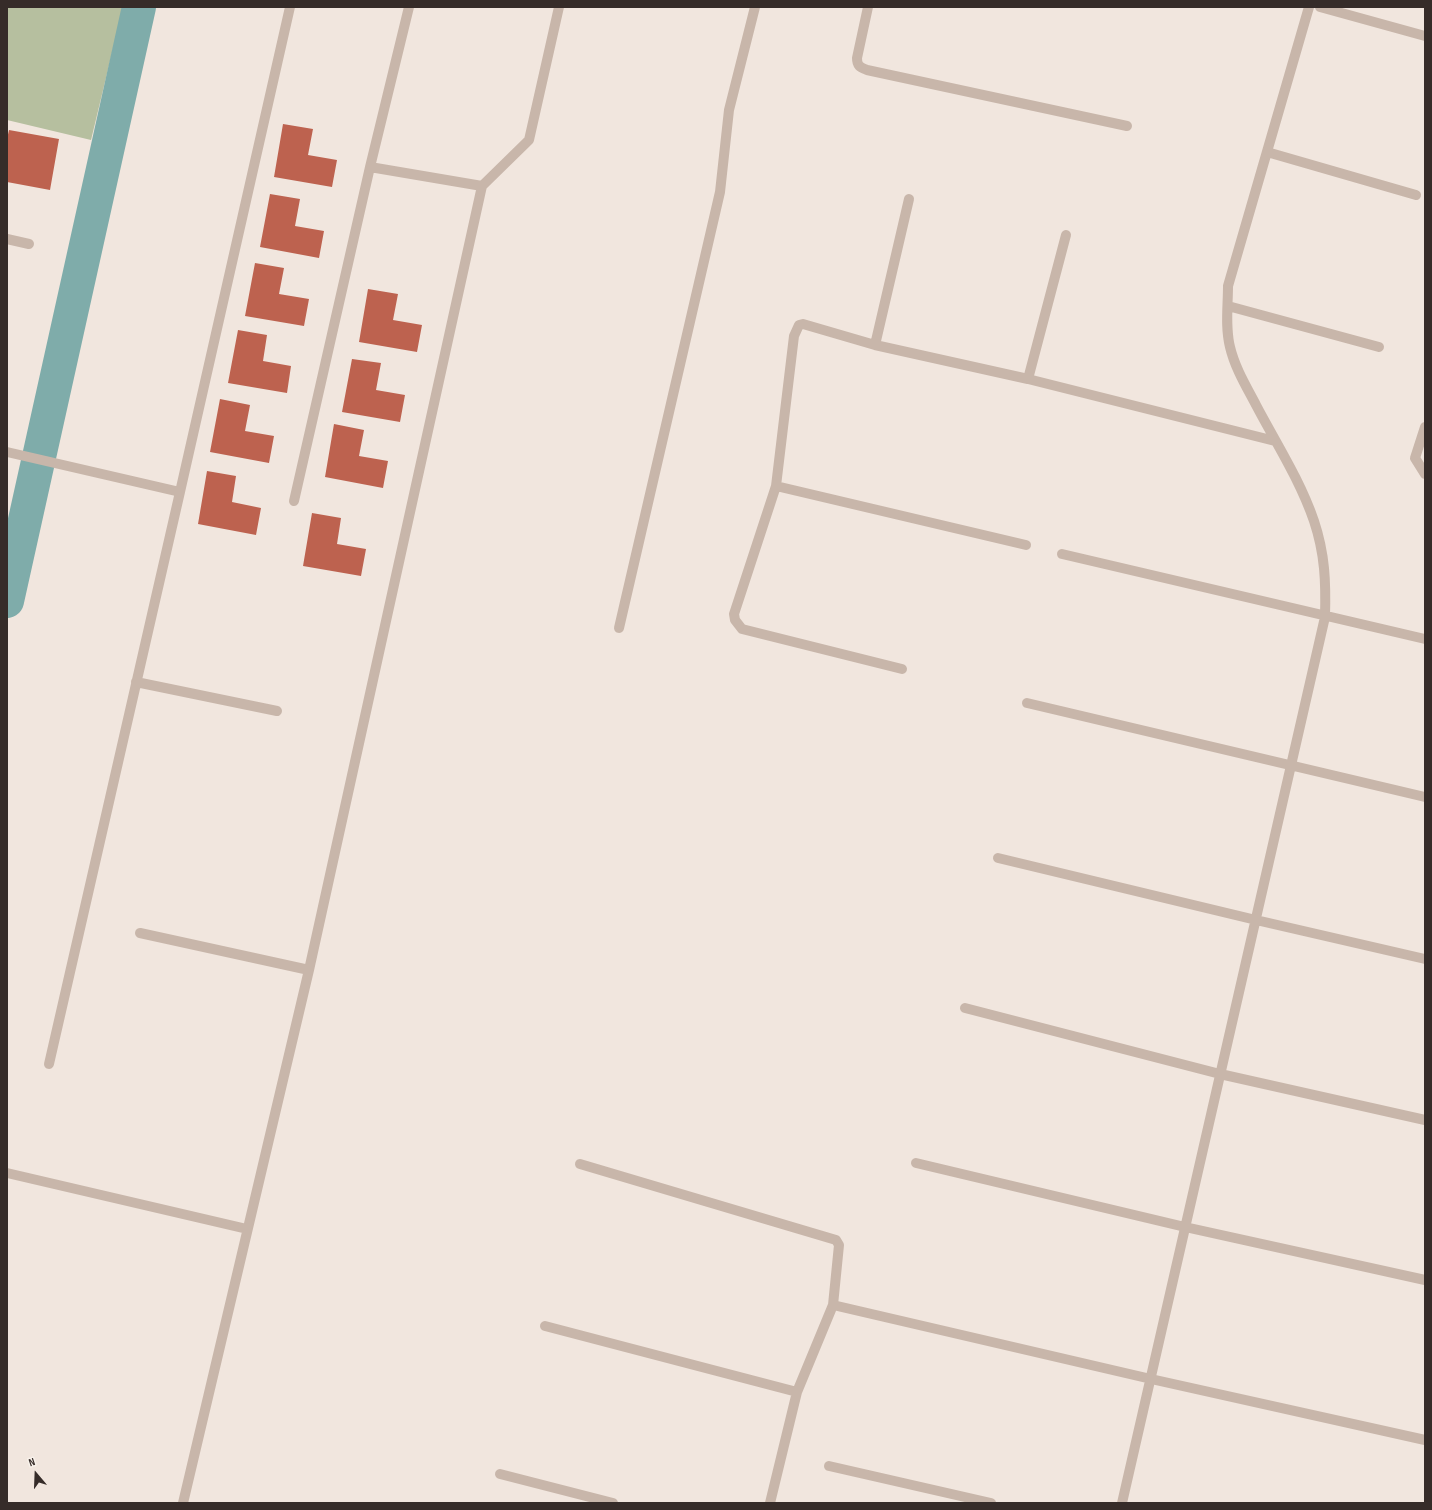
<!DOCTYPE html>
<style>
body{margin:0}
#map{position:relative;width:1432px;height:1510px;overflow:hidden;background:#f1e6de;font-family:"Sofia Sans Condensed",sans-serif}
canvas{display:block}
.frame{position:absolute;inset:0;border:8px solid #362c29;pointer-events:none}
.north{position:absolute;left:16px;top:1454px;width:40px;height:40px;-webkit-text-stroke:3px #f8f1ea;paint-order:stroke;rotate:341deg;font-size:11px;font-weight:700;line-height:16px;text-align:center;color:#362c29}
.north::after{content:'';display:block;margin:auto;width:14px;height:18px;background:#362c29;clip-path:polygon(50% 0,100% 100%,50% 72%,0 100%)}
</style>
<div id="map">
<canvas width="1432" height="1510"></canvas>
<div class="frame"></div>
<div class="north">N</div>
</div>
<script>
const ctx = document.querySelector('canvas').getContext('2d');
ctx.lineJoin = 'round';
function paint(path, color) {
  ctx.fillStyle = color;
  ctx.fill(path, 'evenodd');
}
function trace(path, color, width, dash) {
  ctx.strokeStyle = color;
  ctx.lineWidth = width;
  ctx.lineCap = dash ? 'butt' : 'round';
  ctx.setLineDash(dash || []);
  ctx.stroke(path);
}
const green = new Path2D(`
 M7,7H123L91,140L7,120Z`);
const canal = new Path2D(`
 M7,601L139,7`);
const building = new Path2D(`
 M283,124L313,129L308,155L337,160L332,187L274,177Z
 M9,130L59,139L50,190L7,182V139Z
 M270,194L300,199L295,226L324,231L319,258L260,247Z
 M255,263L284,268L279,294L309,299L304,326L245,316Z
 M368,289L398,294L393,320L422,325L417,352L359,342Z
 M238,330L267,335L263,361L291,366L287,393L228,383Z
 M352,359L381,363L376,390L405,395L400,422L342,412Z
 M220,399L250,405L245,431L274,436L269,463L210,452Z
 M334,424L364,430L359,456L388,461L383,488L325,477Z
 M207,471L236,476L232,502L261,508L256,535L198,524Z
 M312,513L341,518L337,544L366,549L361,576L303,566Z`);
const minor = new Path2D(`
 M868,7L857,58C857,66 860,67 867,70L1127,126
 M1320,7L1425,36
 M1267,152L1416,195
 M370,167L482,186L529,140L559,7
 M7,239L29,244
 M1228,306L1379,347
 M875,345L909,199
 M1028,379L1066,235
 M1425,427L1415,458L1425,474
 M7,452L180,492
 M776,486L1026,545
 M294,501L370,167L409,7
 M1062,554L1425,639
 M619,628L720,192L729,110L755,7
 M902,669L742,629L735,620L734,614L776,486L794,336L799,325L803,324L875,345L1028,379L1275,441
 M136,682L277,711
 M1027,703L1425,797
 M998,858L1256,920L1425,959
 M140,933L309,970
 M965,1008L1220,1074L1425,1120
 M49,1064L180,492L290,7
 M916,1163L1185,1227L1425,1280
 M580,1164L836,1240L839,1245L833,1305L797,1392L770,1503
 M7,1173L247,1229
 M833,1305L1151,1379L1425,1440
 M545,1326L797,1392
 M829,1466L991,1503
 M500,1474L613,1503
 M183,1503L309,970L482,186
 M1122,1503L1325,617C1326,582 1325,554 1314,521C1300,480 1276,443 1256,405C1246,386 1235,368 1230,347C1225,327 1228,306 1228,286L1309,7`);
paint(green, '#b6bf9f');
trace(canal, '#7facaa', 34);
paint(building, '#bd624f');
trace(minor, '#c8b6aa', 10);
</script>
